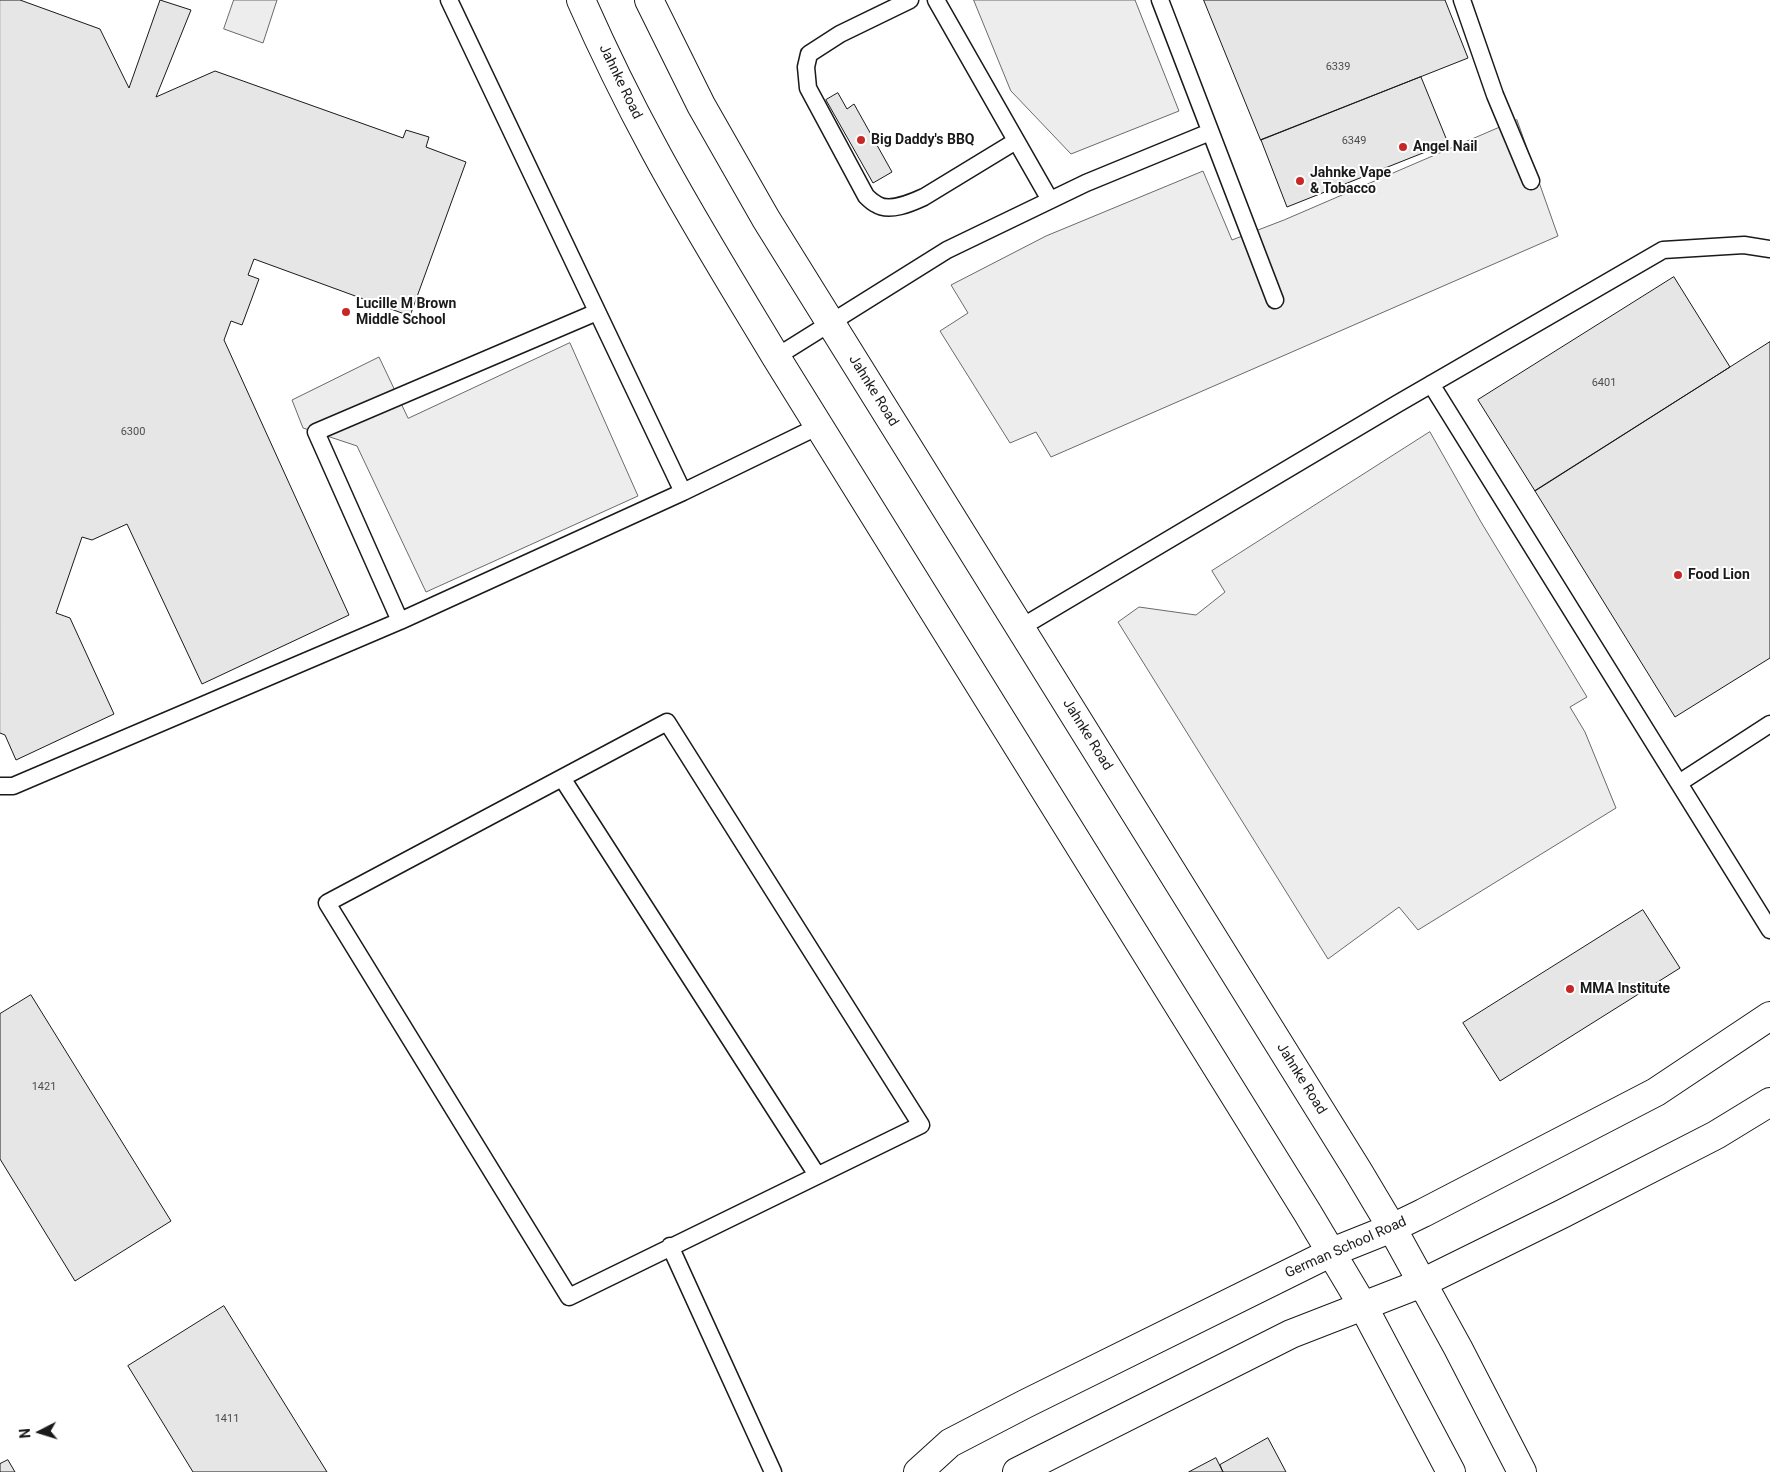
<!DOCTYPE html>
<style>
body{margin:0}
#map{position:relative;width:1770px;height:1472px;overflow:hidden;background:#fff;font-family:Roboto,sans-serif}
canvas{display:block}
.north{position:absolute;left:15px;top:1407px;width:50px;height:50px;-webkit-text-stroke:4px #fff;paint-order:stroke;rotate:265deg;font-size:14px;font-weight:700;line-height:20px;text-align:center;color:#1a1a1a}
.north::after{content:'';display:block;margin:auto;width:18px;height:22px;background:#1a1a1a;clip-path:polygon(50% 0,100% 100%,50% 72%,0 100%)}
</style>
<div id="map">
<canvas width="1770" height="1472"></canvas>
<div class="north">N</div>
</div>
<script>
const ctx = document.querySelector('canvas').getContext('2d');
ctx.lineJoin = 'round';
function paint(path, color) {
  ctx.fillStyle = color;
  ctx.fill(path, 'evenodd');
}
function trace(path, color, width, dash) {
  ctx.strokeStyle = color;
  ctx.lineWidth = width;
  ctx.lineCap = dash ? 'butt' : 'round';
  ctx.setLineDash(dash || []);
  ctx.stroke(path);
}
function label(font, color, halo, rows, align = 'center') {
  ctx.font = font + ' Roboto,sans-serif';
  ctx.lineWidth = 4;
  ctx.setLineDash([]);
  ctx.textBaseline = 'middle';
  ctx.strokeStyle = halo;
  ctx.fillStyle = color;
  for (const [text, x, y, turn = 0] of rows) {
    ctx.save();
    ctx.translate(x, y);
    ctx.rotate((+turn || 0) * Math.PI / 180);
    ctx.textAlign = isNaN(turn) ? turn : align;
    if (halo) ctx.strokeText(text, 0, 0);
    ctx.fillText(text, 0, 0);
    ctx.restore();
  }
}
const parking = new Path2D(`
 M234,0H277L263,43L224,29Z
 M974,0H1135L1179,111L1071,154L1011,91Z
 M1517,120L1558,236L1051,457L1036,432L1010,443L940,331L968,313L951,285L1046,236L1203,171L1232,240L1284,220Z
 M570,343L638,496L426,592L357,446L303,428L292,400L379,357L408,418Z
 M1430,432L1481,522L1587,697L1570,707L1585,732L1616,808L1418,930L1399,907L1328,959L1118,622L1139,607L1196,615L1225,592L1212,571Z`);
const building = new Path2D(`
 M0,0H20L100,29L129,88L160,0L191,10L156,97L215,71L403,138L406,130L429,137L426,147L466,162L410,316L254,259L248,275L259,279L242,325L231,321L224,340L349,615L202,684L127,524L92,540L82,537L56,613L70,618L114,714L16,760L5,735L0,733Z
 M1204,0H1445L1468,58L1261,140Z
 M1421,77L1448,143L1287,207L1261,140Z
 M838,93L847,109L854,104L892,172L873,183L826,100Z
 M1674,277L1730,367L1535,491L1478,400Z
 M1770,342V658L1675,717L1535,491Z
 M1643,910L1680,968L1500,1081L1463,1023Z
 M31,995L171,1221L75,1281L0,1159V1014Z
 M224,1306L327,1472H193L128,1366Z
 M1268,1438L1286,1472H1223L1220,1465Z
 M1216,1458L1223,1472H1189Z
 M8,1460L15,1472H0V1464Z`);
const lane = new Path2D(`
 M449,0L683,492L819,426
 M910,0L840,34L809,54L806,67L808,88L866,196C869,199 872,202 876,204C889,213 911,203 924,197L1016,141
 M936,0L1050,200
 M1160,0L1275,300
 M1462,0L1495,95L1531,181
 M597,312L316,432L400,621L683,492
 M776,357L947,250L1086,183L1210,132
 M1431,384L1770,930
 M1020,628L1397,404L1663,250L1744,245L1770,249
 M667,722L921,1125L569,1297L327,903Z
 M562,778L817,1175
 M1679,783L1770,724
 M0,786H13L400,621
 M670,1246L773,1472`);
const street = new Path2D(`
 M918,1472L950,1443L1025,1404L1332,1252
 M1017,1472L1291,1334L1363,1306`);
const secondary = new Path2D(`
 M581,0C603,50 627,99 653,147C691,218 734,287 776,357L1307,1212L1363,1306L1451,1472
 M649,0L701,105L766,219L1358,1171L1392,1228L1458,1348L1522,1472
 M1332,1252L1392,1228L1423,1213L1656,1092L1770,1016
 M1363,1306L1422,1283L1562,1214L1716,1135L1770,1102`);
const markers = [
 [861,140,5,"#c62828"],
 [1403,147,5,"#c62828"],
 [1300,181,5,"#c62828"],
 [346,312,5,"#c62828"],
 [1678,575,5,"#c62828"],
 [1570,989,5,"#c62828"]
];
const numberNames = [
 ["6339",1338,67],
 ["6349",1354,141],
 ["6401",1604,383],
 ["6300",133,432],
 ["1421",44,1087],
 ["1411",227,1419]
];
const streetNames = [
 ["Jahnke Road",620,82,64],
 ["Jahnke Road",873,391,58],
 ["Jahnke Road",1087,735,58],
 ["Jahnke Road",1301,1079,58],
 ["German School Road",1346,1248,-24]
];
const poiNames = [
 ["Big Daddy's BBQ",871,140],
 ["Angel Nail",1413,147],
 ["Jahnke Vape",1310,173],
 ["& Tobacco",1310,189],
 ["Lucille M Brown",356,304],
 ["Middle School",356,320],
 ["Food Lion",1688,575],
 ["MMA Institute",1580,989]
];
paint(parking, '#ededed');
trace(parking, '#6a6a6a', 1);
paint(building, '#e6e6e6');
trace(building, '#1a1a1a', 1);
trace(lane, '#1a1a1a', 19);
trace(street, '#1a1a1a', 30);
trace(secondary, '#1a1a1a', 30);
trace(lane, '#fff', 16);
trace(street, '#fff', 28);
trace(secondary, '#fff', 28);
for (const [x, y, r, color] of markers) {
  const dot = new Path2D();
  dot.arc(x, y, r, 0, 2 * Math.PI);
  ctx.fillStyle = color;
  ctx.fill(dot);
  trace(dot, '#fff', 2);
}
label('11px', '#4d4d4d', null, numberNames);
label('14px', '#1a1a1a', '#fff', streetNames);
label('bold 14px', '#1a1a1a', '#fff', poiNames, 'left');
</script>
